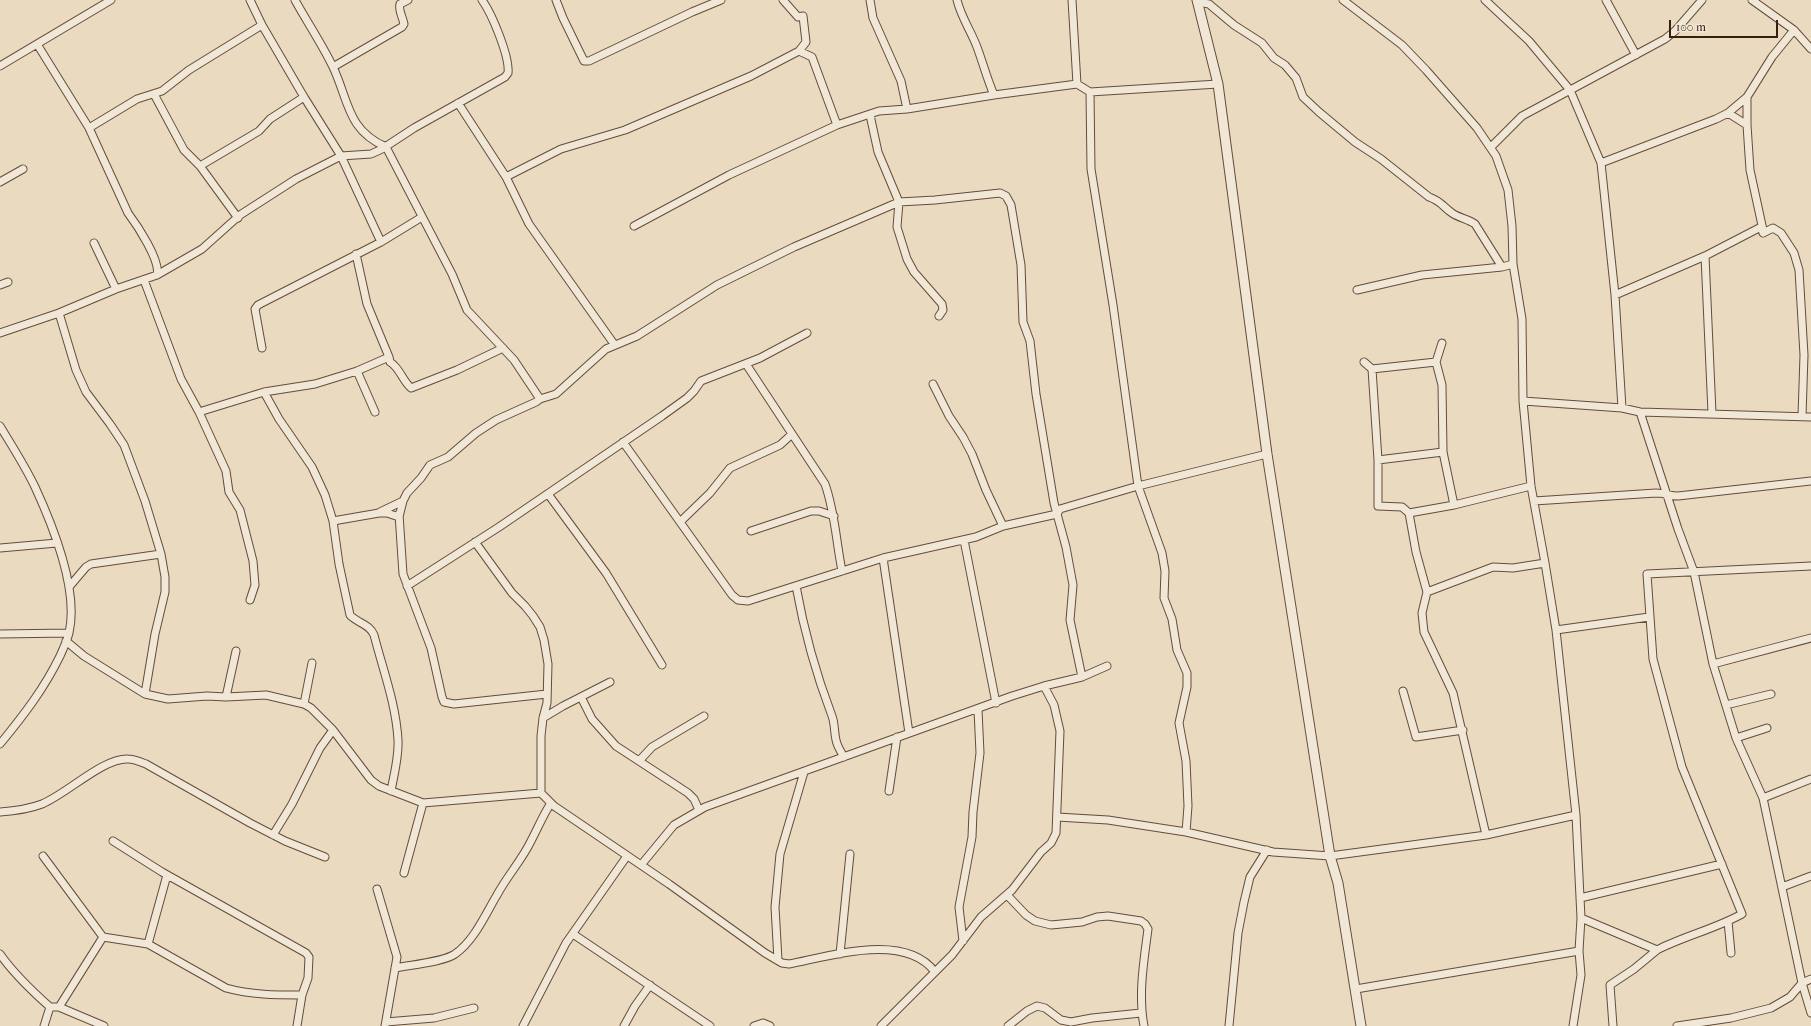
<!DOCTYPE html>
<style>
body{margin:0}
#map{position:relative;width:1811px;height:1026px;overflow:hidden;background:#e9dac0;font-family:"IM FELL French Canon",serif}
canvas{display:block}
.scale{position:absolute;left:1669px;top:20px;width:109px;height:18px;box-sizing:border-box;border:2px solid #391d0d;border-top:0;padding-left:5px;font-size:12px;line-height:14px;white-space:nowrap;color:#391d0d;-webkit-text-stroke:3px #f1e7d6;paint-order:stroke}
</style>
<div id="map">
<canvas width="1811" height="1026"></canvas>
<div class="scale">100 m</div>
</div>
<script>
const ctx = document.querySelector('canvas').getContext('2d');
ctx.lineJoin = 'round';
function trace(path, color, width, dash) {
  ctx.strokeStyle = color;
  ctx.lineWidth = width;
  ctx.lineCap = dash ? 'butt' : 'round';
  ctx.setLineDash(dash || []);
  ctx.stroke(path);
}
const minor = new Path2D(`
 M250,0L262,25L304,97L341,156L381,242
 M295,0C307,22 322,44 333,67C349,101 347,130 386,147L452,274L467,310L514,360L540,399
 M556,0L563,18L584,61H589L692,12L721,0
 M870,0L873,18L901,81L907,109
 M957,0C961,17 971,31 977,47C983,63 987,79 994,95
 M1072,0L1077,84
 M1343,0L1402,45L1426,70L1477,128L1496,156L1508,190L1512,226L1513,264L1522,319L1523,401L1531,486L1545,563L1556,630L1576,815L1581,918L1579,951L1581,975L1573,1026
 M1485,0L1529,41L1570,90L1601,163L1615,295L1622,408
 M1606,0L1636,55
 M1752,0L1794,30L1811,49
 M1198,2L1209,4L1234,25L1262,43L1274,58L1285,65L1296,78L1303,97L1319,112L1355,142L1381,159L1429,197C1441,201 1442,206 1452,213C1459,218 1468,219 1475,224L1502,267L1513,264
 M37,44L89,128L128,213C137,225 161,261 157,275
 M799,51L812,57L837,125
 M0,66L111,0
 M333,67L402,27L404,24C403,18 398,10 400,4L408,0
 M1090,92L1091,169L1113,305L1138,486L1162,553L1165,571L1164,598L1172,619L1177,650L1187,673V687L1179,723L1186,761L1188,806L1186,832L1273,852L1330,856
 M154,94L184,150L200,166L238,218
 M1747,97V125L1750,170L1763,230
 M458,103L506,177L529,224L614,344
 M1728,113L1747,125
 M870,115L878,152L899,202L897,227L907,259L914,272L942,304L943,310L939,316
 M89,128L137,99L162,91L189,70L262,25
 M1491,147L1522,116L1665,39L1675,31L1702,0
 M1601,163L1716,119L1728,113L1747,97L1772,57L1794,30
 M200,166L259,131L270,119L304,97
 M506,177L561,149L625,130L751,76L799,51L806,42L803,16L798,17L783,0
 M0,182L23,169
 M634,226L729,175L837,125L879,111L907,109L994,95L1077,84L1090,92L1218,84
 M1763,233L1773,228L1781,233L1794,253L1799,270L1804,355L1802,416
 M94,243L116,289
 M356,254L367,304L389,357
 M1705,256L1712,413
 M144,280L181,379L199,412L226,471L229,492L240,510L253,561L255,585L250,600
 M0,285L8,282
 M1357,290L1422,275L1502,267
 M1615,295L1705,256L1761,227L1763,233
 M59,313L76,370L86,392L110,424L124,445L145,501L161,554L165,577V592L155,634L145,694
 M0,333L59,313L116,289L157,275L202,249L240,215L296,179L341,156L371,154L382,149L414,128L505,77L508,73C510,57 492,14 482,0
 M1442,343L1436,362L1442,385L1443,452L1454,505
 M262,348L255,309L258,305L381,242L422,217
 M1364,362L1372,369L1378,460V506L1402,507L1409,513L1416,552L1427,592L1422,613L1424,632L1453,693L1486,835
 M746,364L825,484C835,512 836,541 842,571
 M1372,369L1436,362
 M357,371L375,412
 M933,384L949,416L963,437L972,454L986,490L1003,526
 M264,392L279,419L312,467L325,495L333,521L339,564L350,615C357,623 370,624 374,635C383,670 396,704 398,740C399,757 394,774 391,791
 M1523,401L1622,408L1640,412L1811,417
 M199,412L264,392L315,384L357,371L389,357L390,362C400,368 402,380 411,388L457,370L503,348
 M1640,412L1678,529L1694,572L1713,664L1736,738L1763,798L1802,983L1811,1013
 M0,426C12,446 25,466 35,487C53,526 79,590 69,633C67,641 63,649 60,656C44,689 23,716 0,744
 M623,442L732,595L738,600L748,601L883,558L976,537L1003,526L1057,514L1060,509L1138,486L1267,454
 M1378,460L1443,452
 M548,494L606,573L662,665
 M1534,501L1656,493C1665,493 1670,496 1678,496L1811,481
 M380,512L403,501
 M1409,513L1454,505L1531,486
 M399,514L403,574L431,648L442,697L444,702L454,704L547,694
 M399,517L403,501L407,493L421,478L430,465L448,457L476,433L496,420L536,402L540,399L556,394L606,349L637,336L717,285L794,247L899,202L935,200L1000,193L1006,196L1011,205L1021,265L1023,322L1030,341L1036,394L1054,503L1066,547L1073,585L1070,620L1082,677
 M333,521L379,513H387L399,517
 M680,522L710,493L730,468L780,445L792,434
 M751,531L811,511H819L834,516
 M964,540L996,703
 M475,542L512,593L525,606L533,616L540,627L544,640L548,664L547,703L543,718L541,736V793
 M0,548L57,543
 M883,558L909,733
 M407,586L499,527L662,416L687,398L694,391L701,381L760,358L807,333
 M796,586C804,631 816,674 832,716C835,724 834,732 836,740C837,746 841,752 844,757
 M69,587L86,567L91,564L161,554
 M1427,592L1493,567L1513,568L1545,563
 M1556,630L1649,617
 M0,634L69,633
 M66,641L84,656L145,694L168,699L207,696L226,697L266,695L304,704L311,708L333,730L371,780L379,786L423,803L541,793L554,806L669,884L765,953L782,963L789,964C831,956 905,932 935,972
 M1713,664L1811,638
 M1403,691L1416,737L1463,730
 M226,697L236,651
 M581,697L592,719L616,746L688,793L694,799L699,810
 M304,704L312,663
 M1726,705L1771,694
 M543,718L563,706L610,682
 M1736,738L1767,728
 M639,761L652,747L704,716
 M889,791L897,737
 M1763,798L1811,779
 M0,812C14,811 29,809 42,804C68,793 103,758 128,759C134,759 141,762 146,764L250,823L285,841L325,857
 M1057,817L1108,820L1186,832
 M273,835L292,804L320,748L333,730
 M113,841L162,872L306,953L309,957L308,978L302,995L297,1026
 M1330,852V856L1486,835L1576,815
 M43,856L103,937L59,1007
 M641,865L674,825L705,807L1012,696L1044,686L1082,677L1107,666
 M404,873L423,803
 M1782,887L1811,876
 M377,889L397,957L385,1026
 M1007,895L1026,915L1035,921L1051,925L1082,922L1097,917L1108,916L1141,921L1145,924L1148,929C1144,960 1138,994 1144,1026
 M1580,898L1722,864
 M1581,918L1657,950C1684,936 1715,929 1742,914L1682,767L1653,659L1647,574L1811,566
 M1728,921L1731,953
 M573,934L710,1026
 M103,937L148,944L226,988C251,995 276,995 302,995
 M963,941L959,907L972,837L973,812L980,753L978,710
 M148,944L167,875
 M0,954C14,974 32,991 50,1007H59L104,1026
 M840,954L850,854
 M778,960L775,907L780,854L804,772
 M395,968C409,965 444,962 455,954C474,941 485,915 497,895C507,876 522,860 531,841C538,828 543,815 551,803
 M1356,989L1579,951
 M386,1022L434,1018L474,1008
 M44,1026L50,1007
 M523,1026L566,943L627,856
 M624,1026L635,1006L650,985
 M754,1026L763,1023L770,1026
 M881,1026L952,955L981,917L1012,890L1041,852L1051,843L1056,833L1060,731L1054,705L1044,686
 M1008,1026L1027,1011L1037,1006L1045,1008L1061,1020L1071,1022L1092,1018L1141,1013
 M1229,1026L1238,933L1244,902L1250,877L1267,850
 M1613,1026L1610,985L1634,969L1657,950
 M1677,1026L1731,1018L1771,1008L1790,997L1802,983L1811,979`);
const tertiary = new Path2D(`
 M1197,0L1218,84L1267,454L1330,856L1338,883L1361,1026`);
trace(minor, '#654c3a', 9);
trace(tertiary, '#654c3a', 11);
trace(minor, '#f1e7d6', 7);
trace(tertiary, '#f1e7d6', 9);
</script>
